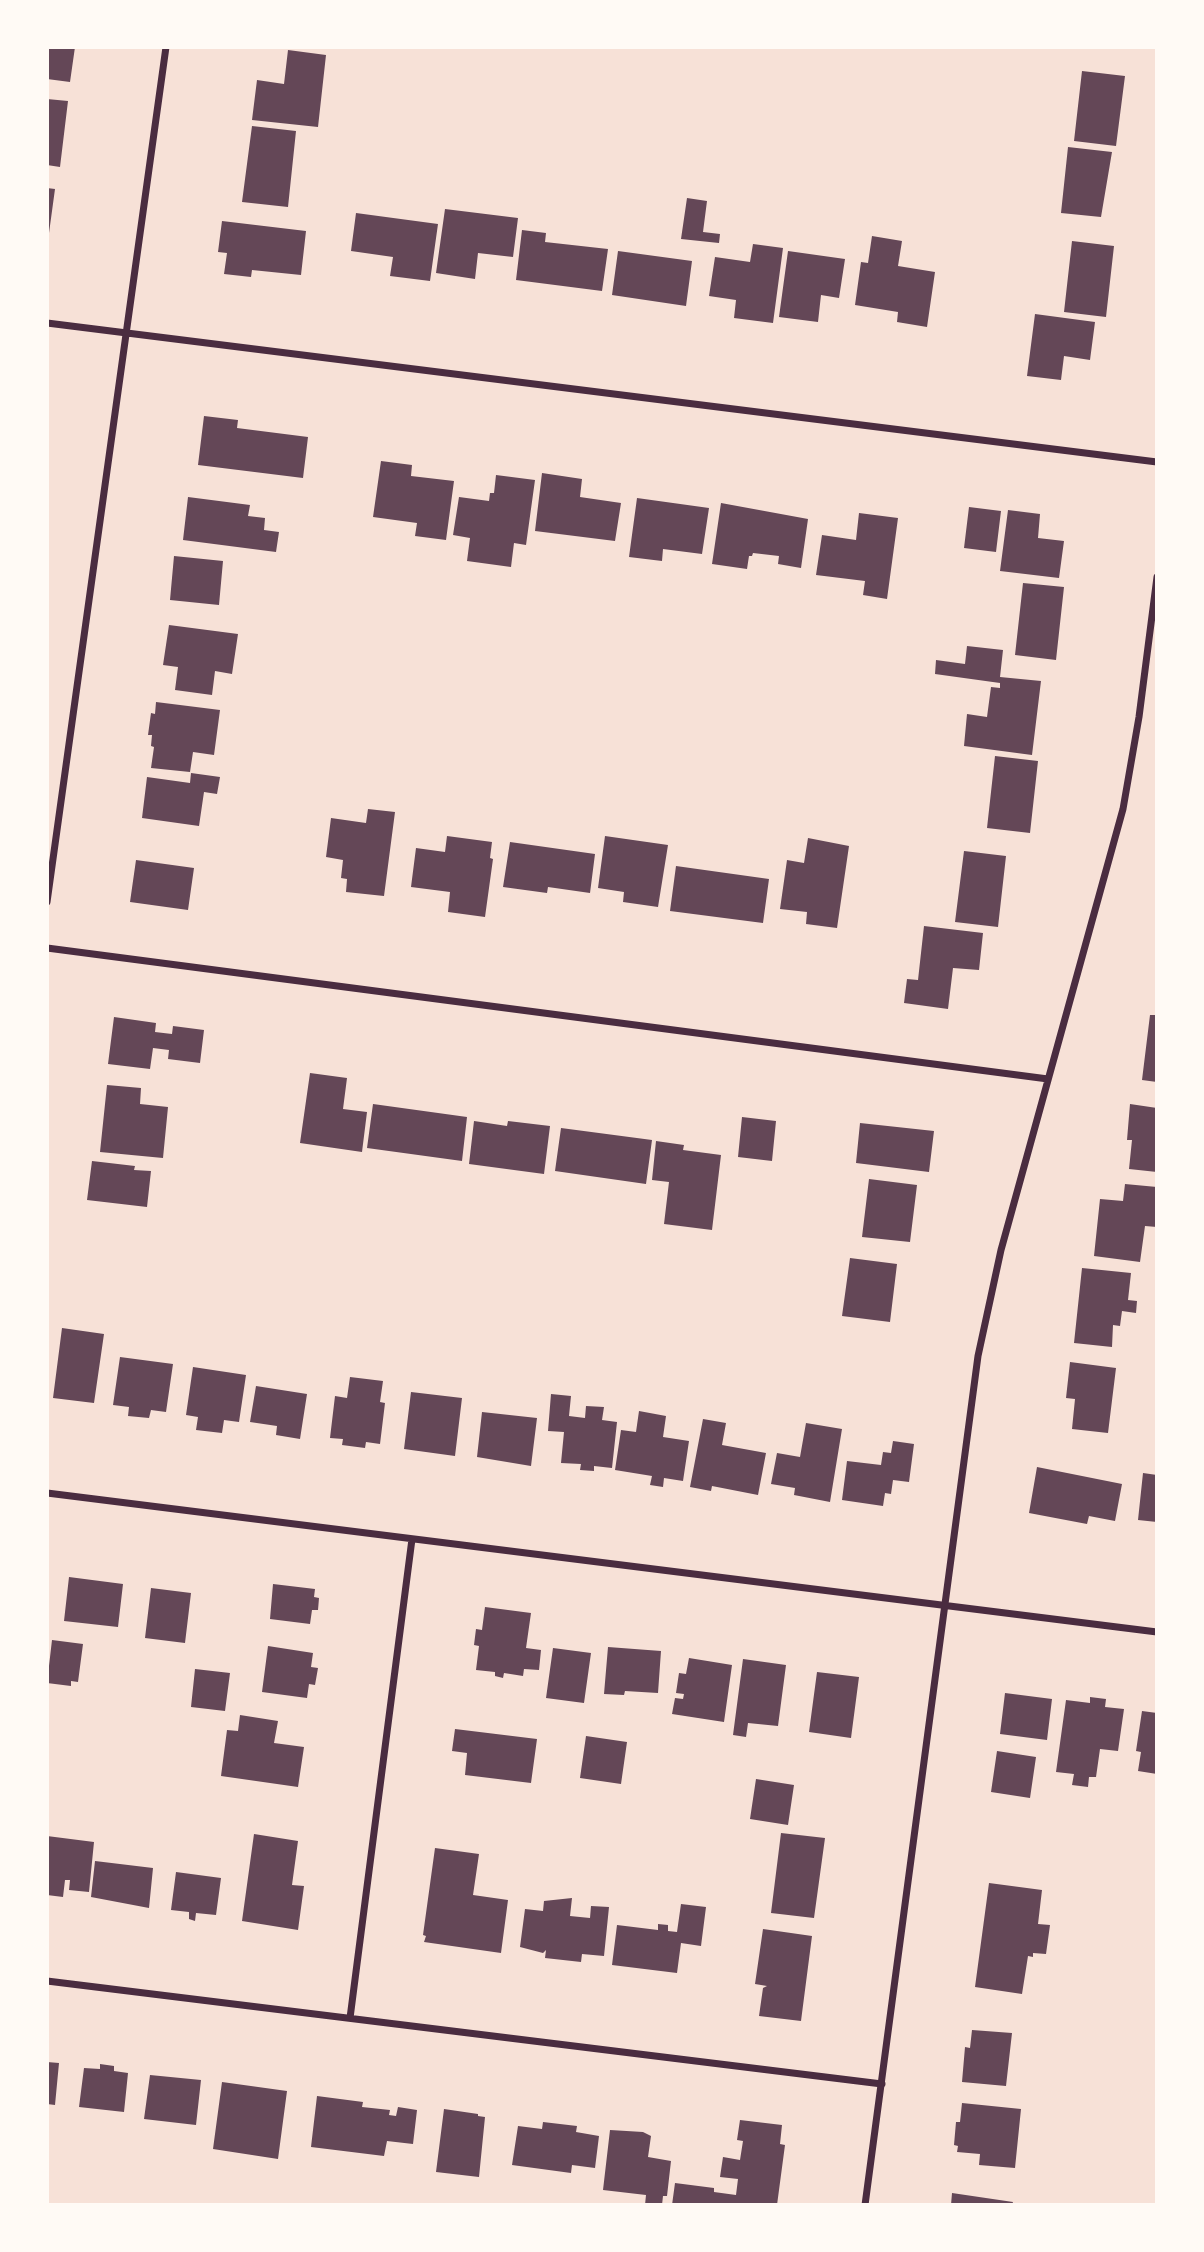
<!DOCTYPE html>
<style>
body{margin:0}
#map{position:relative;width:1204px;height:2252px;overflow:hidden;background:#f7e1d7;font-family:"Open Sans",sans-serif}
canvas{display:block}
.frame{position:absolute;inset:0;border:49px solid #fffaf5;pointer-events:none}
</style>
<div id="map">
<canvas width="1204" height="2252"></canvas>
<div class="frame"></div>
</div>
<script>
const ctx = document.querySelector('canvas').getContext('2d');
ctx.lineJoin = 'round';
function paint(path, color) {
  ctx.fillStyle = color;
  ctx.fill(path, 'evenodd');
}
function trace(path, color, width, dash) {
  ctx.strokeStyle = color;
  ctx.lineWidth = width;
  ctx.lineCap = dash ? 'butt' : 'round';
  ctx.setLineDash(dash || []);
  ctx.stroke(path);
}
const building = new Path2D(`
 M47,47H75L70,82L47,79Z
 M288,50L326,55L318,127L252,120L257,80L284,84Z
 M1082,71L1125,76L1116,146L1074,141Z
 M47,99L68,101L60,167L47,165Z
 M252,126L296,131L288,207L242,202Z
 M1068,147L1112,152L1101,217L1061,213Z
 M47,188L55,189L49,233H47Z
 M687,198L707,201L703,232L720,234L719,243L681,239Z
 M445,209L518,218L513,257L478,253L475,279L436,273Z
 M356,213L438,224L430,281L390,276L393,257L351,251Z
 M222,221L306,231L301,275L252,270L251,277L224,274L227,253L218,252Z
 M522,230L546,233L545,242L608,249L602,291L516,280Z
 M872,236L902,241L898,266L935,272L927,327L897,322L898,312L855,305L861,262L868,263Z
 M1072,241L1114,246L1106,317L1064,312Z
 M753,244L783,248L773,323L734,318L736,300L709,296L715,257L750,262Z
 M618,251L692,261L686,306L612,295Z
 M788,251L845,259L839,298L821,295L818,322L779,317Z
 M1035,314L1095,322L1090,360L1064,356L1061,380L1027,376Z
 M204,416L238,420L237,428L308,437L303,478L198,465Z
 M381,461L412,465L411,476L454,481L446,540L415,536L417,523L373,517Z
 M542,473L582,479L580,497L621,503L615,541L535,531Z
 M496,475L535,480L526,545L514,543L511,567L467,561L470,538L453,535L459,497L489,501L490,493H494Z
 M188,497L250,505L248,516L265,518L264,530L279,532L276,552L183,540Z
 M637,498L709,508L702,554L663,549L662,561L629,557Z
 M721,503L808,519L801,568L778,564L779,556L753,553L752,556H749L747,569L712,564Z
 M969,507L1001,511L996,552L964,548Z
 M1008,510L1040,514L1038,538L1064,541L1059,578L1000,571Z
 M859,513L898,518L887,599L863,595L865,581L816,575L822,535L856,540Z
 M174,556L223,561L219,605L170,600Z
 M1023,583L1064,587L1056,660L1015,655Z
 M169,625L238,634L232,674L215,671L212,695L175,690L178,667L163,665Z
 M967,646L1003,650L1000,677L1041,681L1032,755L964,746L967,714L987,717L991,687L1000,688V683L935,674L936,660L965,664Z
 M156,702L220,710L214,755L193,752L190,772L151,768L154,747L151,746L152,735H148L151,713L155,714Z
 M995,756L1038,761L1030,833L987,828Z
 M191,773L220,777L217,794L204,792L199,826L142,818L147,777L190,783Z
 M368,809L395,812L384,896L346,892L347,879L341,878L343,860L326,857L331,818L366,823Z
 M447,836L492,842L490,858L493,859L485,917L448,912L450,892L411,887L416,848L445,852Z
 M605,836L668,845L658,907L623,902L624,892L598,888Z
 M808,838L849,846L837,928L806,924L807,912L780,909L787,860L804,863Z
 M510,842L595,854L590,893L548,887L547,893L503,887Z
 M964,851L1006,856L998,927L955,922Z
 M136,860L194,868L188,910L130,902Z
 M676,866L769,879L763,923L670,911Z
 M924,926L983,933L979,970L953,968L948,1009L904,1003L907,979L918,980Z
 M1150,1015H1157V1082L1142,1080Z
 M114,1017L156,1023L155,1032L172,1034L173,1026L204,1030L200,1063L168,1059L169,1050L153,1048L150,1069L108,1064Z
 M310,1073L347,1078L343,1109L367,1112L362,1152L300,1143Z
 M107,1085L141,1088L140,1104L168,1107L163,1158L100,1152Z
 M373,1104L467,1117L462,1161L367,1148Z
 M1130,1104L1157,1108V1172L1129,1169L1132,1140H1127Z
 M742,1117L776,1121L772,1161L738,1157Z
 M474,1121L507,1126L508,1121L550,1126L544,1174L469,1164Z
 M860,1123L934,1131L929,1172L856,1163Z
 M561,1128L652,1140L646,1184L555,1171Z
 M656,1141L684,1145L683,1150L721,1155L712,1230L664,1224L669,1182L652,1180Z
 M92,1161L135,1166L134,1170L151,1171L147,1207L87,1200Z
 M869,1179L917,1185L910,1242L862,1237Z
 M1125,1184L1157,1187V1227L1145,1226L1140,1262L1094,1256L1100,1199L1123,1201Z
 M850,1258L897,1264L890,1322L842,1316Z
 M1082,1268L1131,1273L1128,1300L1137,1301L1136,1313L1122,1311L1120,1326L1113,1325L1112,1347L1074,1343Z
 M62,1328L104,1334L94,1403L53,1398Z
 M120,1357L173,1364L166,1412L151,1410L149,1418L128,1416L129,1407L113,1405Z
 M1070,1362L1116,1368L1108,1433L1072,1429L1075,1399L1066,1398Z
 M193,1367L246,1375L239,1422L224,1420L222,1433L196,1430L198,1417L186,1415Z
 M350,1377L383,1381L380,1402L385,1403L380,1444L366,1442L365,1448L342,1445L343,1439L330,1438L335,1396L347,1398Z
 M256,1386L307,1394L300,1439L276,1435L277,1426L250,1422Z
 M411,1392L462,1398L455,1456L404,1449Z
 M551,1394L571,1396L569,1416L585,1418L586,1406L604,1407L602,1420L617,1422L612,1468L594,1466V1471L580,1470L581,1464L561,1463L564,1432L548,1431Z
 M639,1411L666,1416L663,1437L689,1441L683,1481L664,1478L663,1487L650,1485L652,1476L615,1470L621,1430L636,1432Z
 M482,1412L537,1418L531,1466L477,1457Z
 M703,1419L726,1423L722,1445L766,1453L758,1495L712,1486L711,1491L690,1487Z
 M806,1423L842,1429L830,1502L794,1495L795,1488L771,1484L777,1453L800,1457Z
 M893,1441L914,1444L909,1482L893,1480L891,1494L885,1493L883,1506L842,1500L847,1461L881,1465L883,1452L891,1453Z
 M1037,1467L1122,1484L1115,1521L1089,1516L1087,1524L1029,1513Z
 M1143,1473L1157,1475V1522L1138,1520Z
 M69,1577L123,1584L118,1627L64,1621Z
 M273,1584L315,1589L314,1597L319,1598L318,1610H312L310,1624L270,1619Z
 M151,1588L191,1593L185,1643L145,1638Z
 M485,1607L531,1613L526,1648L541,1650L539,1670L524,1669L523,1676L504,1673L503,1678L495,1676V1672L476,1670L479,1646L474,1645L476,1629L482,1630Z
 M52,1640L83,1644L78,1682L71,1681V1686L47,1683Z
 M268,1646L313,1653L311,1667L318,1668L315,1685L309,1684L307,1698L262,1692Z
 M608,1647L661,1651L658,1693L625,1691L624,1695L604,1694Z
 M553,1648L591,1653L584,1703L546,1698Z
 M689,1658L732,1665L724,1722L672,1714L675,1698L683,1699L684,1694L676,1693L679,1673L686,1674Z
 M743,1659L786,1665L778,1726L748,1723L746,1737L733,1735Z
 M195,1669L230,1673L225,1711L191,1707Z
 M817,1672L859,1677L851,1738L809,1732Z
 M1005,1693L1052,1699L1047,1740L1000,1734Z
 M1090,1697L1106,1699L1105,1707L1124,1709L1118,1751L1100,1749L1096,1777H1089L1088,1787L1072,1785L1074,1774L1056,1772L1066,1700L1090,1703Z
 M1142,1711L1157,1713V1774L1138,1771L1141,1752L1136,1751Z
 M240,1715L278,1721L274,1743L304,1747L298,1787L221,1776L227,1730L238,1731Z
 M455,1729L537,1739L531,1783L465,1775L467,1753L452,1751Z
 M586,1736L627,1742L621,1784L580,1778Z
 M997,1751L1036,1757L1030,1798L991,1792Z
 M756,1779L794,1785L788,1825L750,1819Z
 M781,1833L825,1838L814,1918L771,1913Z
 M254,1834L298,1841L292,1885L304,1886L298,1930L242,1921Z
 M47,1836L94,1842L89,1892L69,1890L70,1880H65L63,1897L47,1895Z
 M435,1848L479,1854L473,1895L508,1900L501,1953L424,1942L426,1936L423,1935Z
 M95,1861L153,1868L149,1908L91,1897Z
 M176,1872L221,1878L216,1915L196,1913L195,1921L189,1919V1912L171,1910Z
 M989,1883L1042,1890L1038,1924L1050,1925L1046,1954L1033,1953V1957L1028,1956L1022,1994L975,1987Z
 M572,1898L570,1916L590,1918L591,1906L609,1907L604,1956L582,1954L581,1962L545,1958L546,1950L543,1953L520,1947L525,1909L543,1911L544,1901Z
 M681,1904L706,1907L701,1946L681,1943L677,1973L612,1965L617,1925L658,1930V1924L668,1925V1931L677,1932Z
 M763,1929L812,1936L801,2021L759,2016L763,1988L767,1986L755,1984Z
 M972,2030L1012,2033L1006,2086L962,2082L965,2047L970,2048Z
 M47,2062L59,2063L55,2105L47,2104Z
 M100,2064L114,2066V2071L128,2073L124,2112L79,2107L84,2068L100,2069Z
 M150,2075L201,2080L196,2125L144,2119Z
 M222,2082L287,2091L278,2159L213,2149Z
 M317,2096L363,2102L362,2107L390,2110L389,2115L396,2116L398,2107L417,2110L413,2144L387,2141L384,2156L311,2147Z
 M962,2103L1021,2109L1015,2168L979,2165L980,2154L957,2152L958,2146L954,2145L956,2122H960Z
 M444,2109L478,2114V2116L485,2117L479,2177L436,2172Z
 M740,2120L782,2125L780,2144L785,2145L777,2205H672L675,2183L714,2188V2192L736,2195L738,2179L720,2177L723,2157L740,2160L743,2141L737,2140Z
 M543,2122L577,2126L576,2132L599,2136L595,2168L572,2165L571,2173L512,2165L518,2126L542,2129Z
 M610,2130L643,2132L651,2136L648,2157L671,2161L667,2196H663L662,2205H645L646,2195L603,2190Z
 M952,2193L1013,2202L1012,2205H951Z`);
const minor = new Path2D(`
 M47,323L1157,462
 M47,902L166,47
 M47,948L1048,1079
 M47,1493L1157,1632
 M47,1981L882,2084
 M350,2018L412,1539
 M865,2205L978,1356L1001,1250L1123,809L1139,717L1157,577`);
paint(building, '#644757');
trace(minor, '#4a2c40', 7);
</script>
